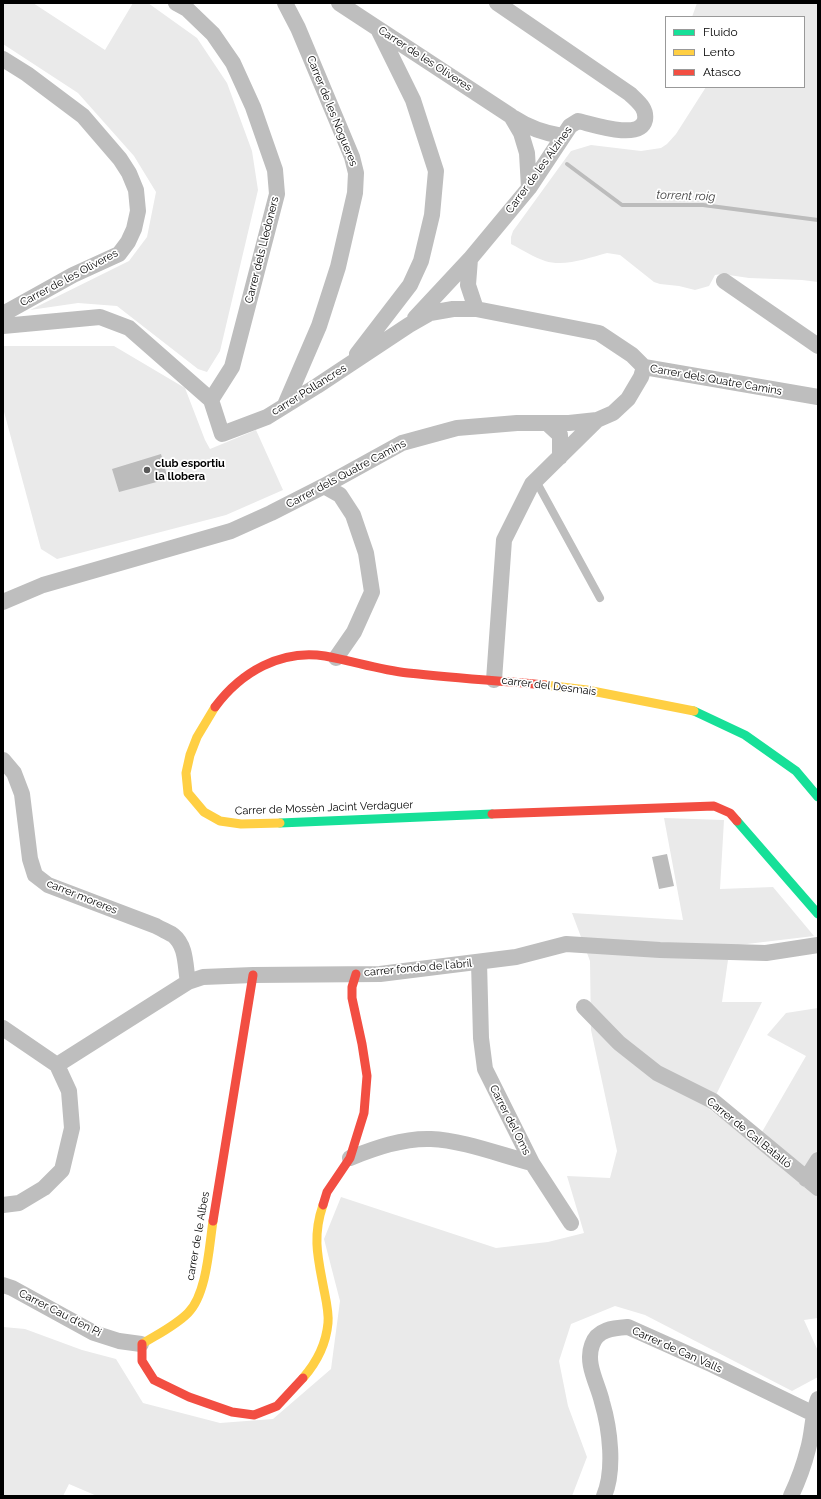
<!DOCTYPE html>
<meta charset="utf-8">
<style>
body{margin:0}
#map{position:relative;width:821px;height:1499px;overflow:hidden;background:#fff;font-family:Raleway,sans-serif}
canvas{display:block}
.frame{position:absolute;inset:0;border:4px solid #000;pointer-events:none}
.legend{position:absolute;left:665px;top:16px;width:140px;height:72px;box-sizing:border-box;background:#fff;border:1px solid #999;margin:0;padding:5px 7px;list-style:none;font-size:12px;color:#000}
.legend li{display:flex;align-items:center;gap:8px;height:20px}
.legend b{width:20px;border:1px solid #999}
</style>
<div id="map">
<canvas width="821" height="1499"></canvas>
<div class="frame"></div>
<ul class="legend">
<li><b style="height:5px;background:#16e098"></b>Fluido</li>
<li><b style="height:5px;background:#ffcf43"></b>Lento</li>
<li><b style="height:5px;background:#f24e42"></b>Atasco</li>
</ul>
</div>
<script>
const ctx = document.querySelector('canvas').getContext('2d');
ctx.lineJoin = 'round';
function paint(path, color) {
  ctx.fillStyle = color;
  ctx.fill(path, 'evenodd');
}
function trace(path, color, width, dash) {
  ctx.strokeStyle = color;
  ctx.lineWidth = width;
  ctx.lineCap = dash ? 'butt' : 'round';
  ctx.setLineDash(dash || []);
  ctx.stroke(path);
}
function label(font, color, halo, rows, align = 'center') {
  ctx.font = font + ' Raleway,sans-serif';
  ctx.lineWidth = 3.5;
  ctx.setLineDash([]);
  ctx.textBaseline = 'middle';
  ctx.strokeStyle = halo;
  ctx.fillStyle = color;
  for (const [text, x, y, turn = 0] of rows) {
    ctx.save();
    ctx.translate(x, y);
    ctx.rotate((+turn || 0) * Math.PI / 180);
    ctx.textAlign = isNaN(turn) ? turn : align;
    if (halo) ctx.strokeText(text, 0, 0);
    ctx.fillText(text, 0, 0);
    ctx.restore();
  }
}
const green = new Path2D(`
 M3,3H33L105,50L133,3H148L197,38L227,83L252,151L258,190L220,351L207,372L198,369L117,306L78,303L30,310L129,261L147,237L156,192L134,156L78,93L3,44Z
 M697,3H818V282L802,280L749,278L722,274L715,275L709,286L695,290L679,286L660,284L654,282L620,255L607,253C588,258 565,267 545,261C533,257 523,250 511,244V237L513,231L571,151L591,145L641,151L661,148L667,144L676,134L706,87H804V17H692Z
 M3,346H114L185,388L205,440L210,449L256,430L283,490L226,515L57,559L41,549L3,408Z
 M664,818L724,820L720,889L773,887L814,936L730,946L722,1002H762L709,1109L755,1144L806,1056L767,1035L786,1013L818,1008V1151L800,1182L818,1195V1318L804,1320L818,1351V1377L792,1391L645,1315L615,1306L571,1324L559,1361L568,1406L587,1457L572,1496H97L69,1484L63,1496H3V1327L25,1329L82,1350L116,1359L143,1403L220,1423L273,1419L331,1369L340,1301L324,1239L341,1197L496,1248L548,1242L584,1233L567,1176L610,1178L617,1151L591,1030L590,961L572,913L683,920Z`);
const water = new Path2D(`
 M161,454L168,479L119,492L112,469Z
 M667,854L674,886L659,889L652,857Z`);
const stream = new Path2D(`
 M567,164L622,205H703L818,220`);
const lane = new Path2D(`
 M536,481L600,598`);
const street = new Path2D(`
 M176,3L187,9L213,34L233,63L253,107L275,170L277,194L232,367L211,400
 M339,3L511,116L521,133L527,153L529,188
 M3,59L27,74L83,116L120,159L129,173L136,190L138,211L134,229L128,242L119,254L73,275L3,314
 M514,118C529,128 544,133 562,136
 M470,259L468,285L476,309
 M724,281L818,346
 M415,318L470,259L529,188L570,126L578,121C592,124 640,141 645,120C647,108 638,102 630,94L497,3
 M3,326L100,317L129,328L211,400L222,434L267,417L317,386L409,325L430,313L453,309H476L599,333L632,355L644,367
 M357,354L410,285L421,261L432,215L436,171L413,100L378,29
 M285,405L319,326L338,267L355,193L356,173L352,157L298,28L285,3
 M547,423L560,435V457
 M324,486L340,495L353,515L366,553L372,592L354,632L336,658
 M3,602L43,585L231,531L271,513L324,486L402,443L457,428L517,423H569L597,420L613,413L628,399L641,377L644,367L818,397
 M494,680L504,540L532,484L597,420
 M3,760L14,773L22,794L30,859L35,875L48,885L156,926C161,929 168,932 173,935C187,946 185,967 188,982
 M584,1007L619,1043L657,1073L713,1101L818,1188
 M3,1028L57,1065L188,982L203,977L253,975L380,974L516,957L566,944L660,950L766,953L818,945
 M350,1158C375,1148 403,1138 431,1139C462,1140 501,1155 532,1163L485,1069L481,1038L479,962
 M532,1163L571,1223
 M806,1179L818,1160
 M3,1205L19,1203L44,1188L62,1170L72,1128L69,1091L57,1065
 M3,1285L12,1288L94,1333L119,1341L141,1344
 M604,1496C615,1470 610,1429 602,1402C598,1384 585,1364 592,1345C597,1329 614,1328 628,1327L713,1365L818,1416
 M791,1496C798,1481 804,1465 808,1449C813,1432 812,1415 818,1399`);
const fast = new Path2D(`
 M694,711L745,735L796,771L818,797
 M737,821L818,914
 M280,823L492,814`);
const slow = new Path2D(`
 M545,685L587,690L694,711
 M215,707L197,737L190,755L186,773L188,793L204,812L220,821L241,824L280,823
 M142,1344C158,1334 175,1326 188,1313C207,1294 209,1247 213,1221
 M303,1378C317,1362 326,1345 328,1323C329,1313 326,1300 324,1290C318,1258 312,1237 323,1205`);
const jam = new Path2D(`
 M215,707C241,672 281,649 325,656C353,661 380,670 408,673C454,678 499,681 545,685
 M492,814L714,806L730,813L737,821
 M323,1205L327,1192L350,1158L364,1113L367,1076L362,1044L352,998V987L356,974
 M213,1221L253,975
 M142,1344V1361L154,1380L189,1397L232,1412L254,1415L277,1406L303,1378`);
const markers = [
 [147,470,4,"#595959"]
];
const streetNames = [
 ["Carrer de les Oliveres",425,59,33],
 ["Carrer de les Nogueres",332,111,68],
 ["Carrer de les Alzines",539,170,-54],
 ["Carrer dels Lledoners",262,250,-76],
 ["Carrer de les Oliveres",69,278,-28],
 ["Carrer dels Quatre Camins",716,380,10],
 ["carrer Pollancres",309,390,-32],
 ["Carrer dels Quatre Camins",346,474,-28],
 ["carrer del Desmais",549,686,7],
 ["Carrer de Mossèn Jacint Verdaguer",324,808,-2],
 ["carrer moreres",82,897,22],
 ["carrer fondo de l'abril",418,968,-5],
 ["Carrer del Oms",510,1120,63],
 ["Carrer de Cal Batalló",749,1133,39],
 ["carrer de le Albes",198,1236,-80],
 ["Carrer Cau d'en Pi",60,1313,27],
 ["Carrer de Can Valls",677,1350,24]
];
const poiNames = [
 ["club esportiu",155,464],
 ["la llobera",155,477]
];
const waterNames = [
 ["torrent roig",686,196,2]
];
paint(green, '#eaeaea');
paint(water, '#bcbcbc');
trace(stream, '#bcbcbc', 4);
trace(lane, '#bebebe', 8);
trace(street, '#bebebe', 16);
trace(fast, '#16e098', 9);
trace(slow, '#ffcf43', 9);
trace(jam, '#f24e42', 9);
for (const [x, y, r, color] of markers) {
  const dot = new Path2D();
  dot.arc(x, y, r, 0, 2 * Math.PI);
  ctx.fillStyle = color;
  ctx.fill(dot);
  trace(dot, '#fff', 1.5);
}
label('11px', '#000', '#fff', streetNames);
label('bold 11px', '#000', '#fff', poiNames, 'left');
label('italic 12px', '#404040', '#fff', waterNames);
</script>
